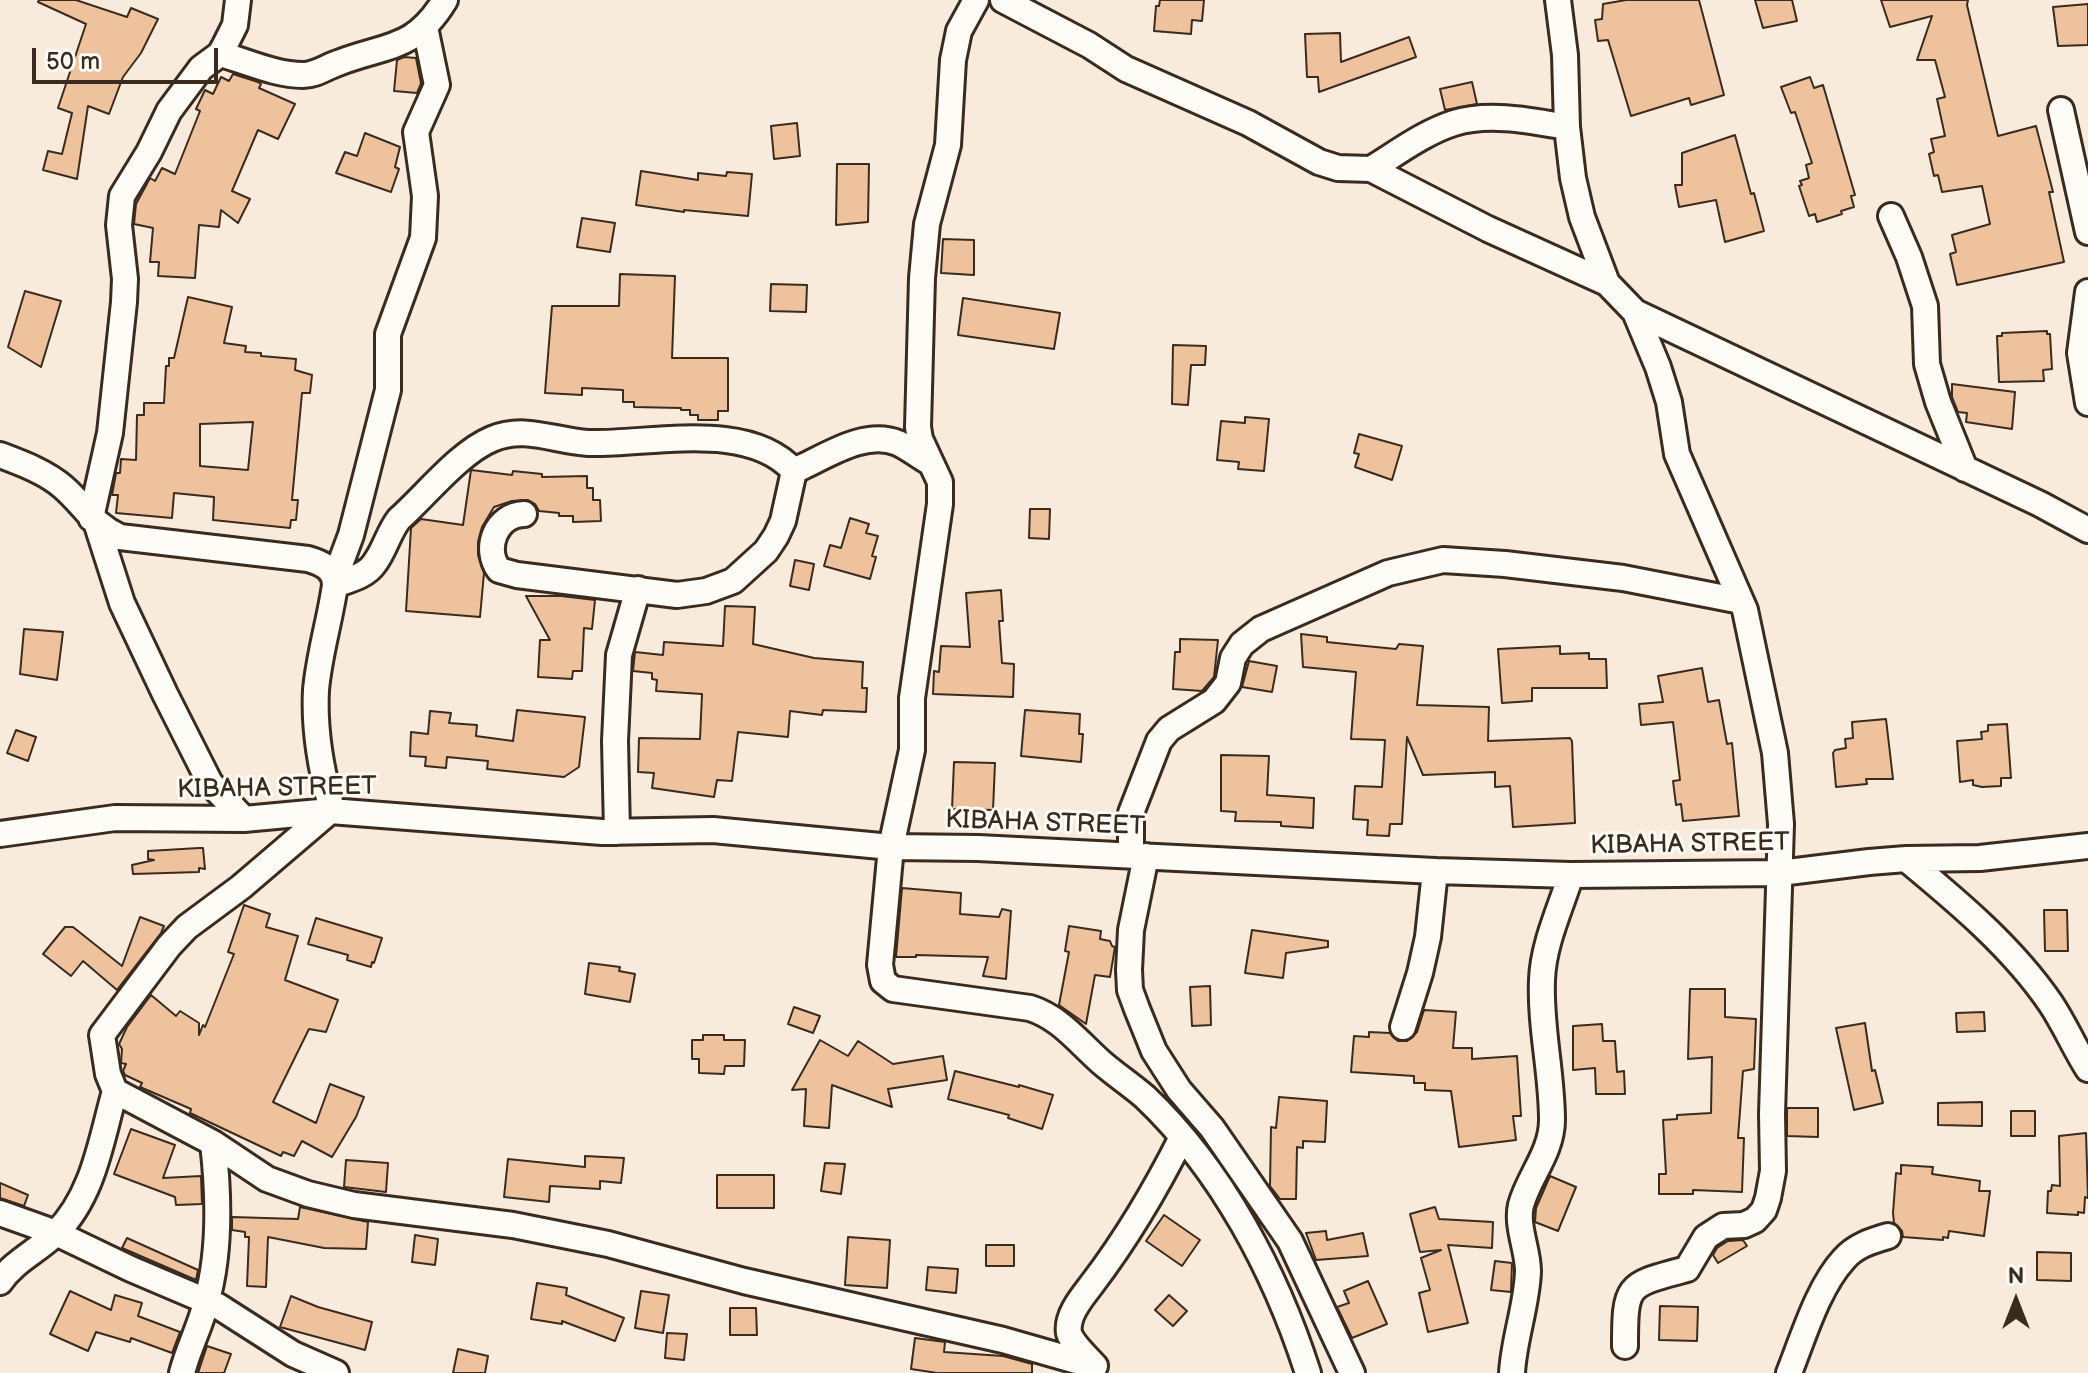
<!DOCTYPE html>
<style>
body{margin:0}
#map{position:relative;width:2088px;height:1373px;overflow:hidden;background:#f8ebdc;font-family:"Balsamiq Sans",sans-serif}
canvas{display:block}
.north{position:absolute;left:1976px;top:1261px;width:80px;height:80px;-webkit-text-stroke:6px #fdfcf7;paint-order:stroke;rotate:0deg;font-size:22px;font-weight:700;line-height:32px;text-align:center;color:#3b2a1e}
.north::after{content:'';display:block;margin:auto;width:28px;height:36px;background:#3b2a1e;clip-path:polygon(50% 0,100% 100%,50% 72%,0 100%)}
.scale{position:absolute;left:32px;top:48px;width:186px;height:36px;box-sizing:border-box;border:4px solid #3b2a1e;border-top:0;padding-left:10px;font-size:24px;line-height:28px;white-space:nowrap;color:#3b2a1e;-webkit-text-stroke:6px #fdfcf7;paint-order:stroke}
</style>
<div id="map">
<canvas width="2088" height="1373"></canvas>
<div class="north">N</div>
<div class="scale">50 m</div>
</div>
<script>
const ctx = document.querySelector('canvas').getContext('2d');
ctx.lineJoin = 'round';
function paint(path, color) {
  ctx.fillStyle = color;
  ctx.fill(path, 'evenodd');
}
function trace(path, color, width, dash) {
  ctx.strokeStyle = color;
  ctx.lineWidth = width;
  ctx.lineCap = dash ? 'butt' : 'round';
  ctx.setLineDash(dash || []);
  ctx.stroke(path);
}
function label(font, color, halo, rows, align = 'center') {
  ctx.font = font + ' "Balsamiq Sans",sans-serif';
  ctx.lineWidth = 6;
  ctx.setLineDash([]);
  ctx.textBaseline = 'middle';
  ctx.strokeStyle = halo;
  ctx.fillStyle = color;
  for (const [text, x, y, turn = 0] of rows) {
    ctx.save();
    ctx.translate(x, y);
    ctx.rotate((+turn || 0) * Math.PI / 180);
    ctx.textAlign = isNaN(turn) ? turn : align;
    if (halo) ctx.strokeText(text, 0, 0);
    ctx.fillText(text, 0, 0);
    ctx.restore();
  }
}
const building = new Path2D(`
 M39,0H76L127,17L131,8L158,19L141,53L123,77L109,114L88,106L77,179L43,170L48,151L62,154L72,113L58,108L86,24L38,2Z
 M1160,0H1204L1202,21L1192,20L1191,34L1154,31L1156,6H1159Z
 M1626,0H1699L1724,95L1691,105L1689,98L1631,116L1608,40L1598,41L1595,20L1602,19L1603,4Z
 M1755,0H1792L1797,21L1763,28Z
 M1881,0H1968L1967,5L1998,136L2036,126L2053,192H2049L2064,262L1957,285L1950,254L1956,252L1952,235L1990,224L1982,186L1942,192L1938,175L1934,176L1929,154L1934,152L1931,139L1945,136L1937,99L1945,97L1935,60H1917L1932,16L1890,27Z
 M2088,4V45L2058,46L2053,7Z
 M1340,33L1341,62L1409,37L1416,57L1319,92L1318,77H1307L1305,34Z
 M404,57L416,58L421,83L417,93L394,91L397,60Z
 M233,74L258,82L261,84L259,88L295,104L278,139L258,130L232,191L250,199L238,223L221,210L219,227L199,225L195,278L158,276L159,262H150L153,228L134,224L136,204L150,178L155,181L162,168L175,174L200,111L196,109L205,90L213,94L221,77L229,81Z
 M1810,77L1814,88L1823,85L1855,195L1851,196L1854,207L1841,211L1842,214L1817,222L1815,214L1809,216L1799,186L1802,185L1800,181L1809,178L1806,165L1812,163L1795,112L1791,113L1781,87Z
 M1472,82L1477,104L1445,110L1440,89Z
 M797,123L800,156L774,159L771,126Z
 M365,133L400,147L395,167L399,169L391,192L336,173L345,152L357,156Z
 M1735,135L1751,194L1754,193L1764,231L1725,242L1716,200L1679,207L1675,185H1682V153Z
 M837,164H869L868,222L836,225Z
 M641,171L698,180V173L726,176L727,172L752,174L748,216L684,210V212L636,205Z
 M582,218L615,223L610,252L577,247Z
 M943,239L974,240V275L941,273Z
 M620,274L675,276L672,358H728V411H718V420H698V415H690V410H681V408L634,407V402H623V390L582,388V395L545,393L552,306H619Z
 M771,284L807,285L806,312L770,311Z
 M25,291L61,301L41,367L8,347Z
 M188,297L232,307L224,343L246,346L245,352L261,353V356L296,359L295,370L312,375L310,393H302L292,500H298L296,520H291L290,528L213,520L214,497L174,493L172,518L116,513L118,495H112L116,473H120L121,459L136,460L137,415H144V403H164L166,366H169V358H174ZM253,422L248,470L200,466V424Z
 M963,298L1060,313L1054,349L958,335Z
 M2047,331V334H2050L2052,369L2043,370L2044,381L1999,382L1997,336H2002V333Z
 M1173,345L1206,346L1205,365H1191L1188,405L1172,404Z
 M1952,384L2015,392L2012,429L1966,422L1967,413L1958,412L1952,397Z
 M1245,417L1269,419L1264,471L1238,469L1239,462L1217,460L1221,421L1245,423Z
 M1359,434L1402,446L1392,480L1355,467L1359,454L1354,453Z
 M471,470L512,475L513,471L542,474V477L587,476V488H593V500H600L601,521L573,522V516H559V513L539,511L535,504L528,500L512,501L494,507L482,527L478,542V555L484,573L480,617L406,611L411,528L421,519L463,525Z
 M1030,509H1050L1049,539L1029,538Z
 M850,518L869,524L866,533L878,536L872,556L876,557L870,579L824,566L830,545L841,548Z
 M795,560L814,564L809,590L790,586Z
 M1001,590L1003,621H999L1002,663L1014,664L1013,697L933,694L934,671L939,672L941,646L970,647L966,593Z
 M526,596H561L595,600L592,629L584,628L582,671H573L572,679L538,677L540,640H550Z
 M725,606L755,607L753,644L814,658L863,662L862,688H867L866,712L823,710L822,715L790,711L788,737L738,732L732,781L717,780L714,797L652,788L654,773L638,772L639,738L700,739L702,694L656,691L657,680L652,679V673L633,671L635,652L663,655L664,642L723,646Z
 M24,629L63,632L57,680L20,674Z
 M1301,634L1327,637V642L1355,645L1396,649L1399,644L1423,646L1417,705L1489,707L1488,741L1570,738L1572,741L1575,823L1513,827L1510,786L1495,787V772L1423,775L1407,737L1402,824H1390L1389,836L1367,835L1368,820L1353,819L1355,786L1382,787L1385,740L1351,739L1356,672L1303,667Z
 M1180,639L1218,640L1214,677L1202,691L1173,689L1175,652H1180Z
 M1560,646V654L1589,653V659H1606L1607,688H1532V701L1502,703L1498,649Z
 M1249,661L1277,666L1272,692L1242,687Z
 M1702,668L1708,702L1719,700L1727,744L1732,743L1739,816L1683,821L1681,804L1676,805L1673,781L1680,780L1673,722L1641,725L1639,704L1663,702L1658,676Z
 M517,710L585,717L579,767L564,777L487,769L488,761L447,757L446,768L425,766L426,757L410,756L411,732L428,734L430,711L451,713L449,723L477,725L476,736L513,741Z
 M1025,710L1080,714L1079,734H1083L1081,762L1021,756Z
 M1886,719L1893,779H1866L1867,784L1836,787L1833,753L1835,750L1846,748L1845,739L1853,738L1852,722Z
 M2007,724L2011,778H2001V786L1982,787L1973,785V780L1960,782L1957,741L1982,739L1981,732L1988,731V725Z
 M16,730L36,737L28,761L7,753Z
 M1221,755L1269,756L1267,795L1314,798L1313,828L1281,826V822L1235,821L1236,812L1221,811Z
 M954,762L995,763L993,810L952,809Z
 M199,848H203L205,869L199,868V872L133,874L132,865L154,860L148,859V851Z
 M902,888L961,893L960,914L999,917L1002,909L1011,911L1006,979L983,976L988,957L916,955V957H896Z
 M244,905L270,914L266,927L298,936L285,980L338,1000L326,1032L309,1029L273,1102L316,1123L330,1084L364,1097L356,1117L332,1157L302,1141L294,1156L283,1152L281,1156L190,1113L191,1109L140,1087L142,1083L125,1075L123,1071L126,1064L121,1063L122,1049L119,1044L127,1027L151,995L176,1016L180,1011L199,1023V1035L203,1025L205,1027L234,954L228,952Z
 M2044,910H2067L2068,951H2045Z
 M140,917L164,926L161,933L117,990L83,961L71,976L43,954L65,927H73L122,966Z
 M316,918L382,938L374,963L372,962L371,967L347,960L348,955L308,944Z
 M1069,926L1101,931L1100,939L1110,941L1112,946L1115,947L1110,977L1095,975L1086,1024L1059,1005L1069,952L1065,951Z
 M1252,930L1328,941V947L1286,953L1283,978L1245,973Z
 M589,963L620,967L619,971L635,974L630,1002L585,994Z
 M1210,986L1211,1025L1192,1026L1190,987Z
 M1690,989H1725V1017L1756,1019L1754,1069L1743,1071L1738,1138H1744L1742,1192L1693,1190V1194H1659V1174H1666L1663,1120L1677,1119V1115L1711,1113L1712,1057L1688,1059Z
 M794,1007L820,1016L813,1033L788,1024Z
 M1424,1010L1456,1012L1453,1048H1472V1059L1517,1056L1521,1116H1513L1516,1140L1459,1147L1451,1091L1425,1090V1083H1414V1076L1351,1072L1354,1036L1369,1037V1032L1390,1033L1398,1041H1407L1417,1032Z
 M1984,1012L1985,1031L1957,1032L1956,1013Z
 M1865,1023L1872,1071L1875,1070L1883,1103L1854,1110L1836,1028Z
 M1602,1024L1603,1041H1615L1617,1072L1624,1071L1625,1094H1596L1595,1068L1573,1070V1026Z
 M703,1035H724V1040H745L744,1066H725L724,1074L699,1073V1059H692V1040H703Z
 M820,1040L848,1056L858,1041L893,1064L943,1056L947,1080L888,1089L892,1107L832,1085L829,1128L804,1126L806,1089L792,1090Z
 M955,1071L1019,1087V1085L1053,1095L1042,1129L1008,1118L1009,1115L948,1099Z
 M1279,1097L1327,1101L1325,1142L1303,1141V1148L1297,1147L1296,1199H1280L1270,1186L1271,1127L1276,1128Z
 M1982,1102V1126L1938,1125V1103Z
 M1787,1108H1818V1137L1787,1136Z
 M2011,1111H2035V1136H2011Z
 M131,1129L175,1145L163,1178L201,1176L202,1204L176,1205L175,1197L114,1174Z
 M2086,1133L2088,1198L2085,1197L2084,1213L2078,1212V1215L2047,1213L2048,1191H2051L2052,1185L2060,1186L2059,1136Z
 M585,1156L624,1158L621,1183L600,1181V1189L550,1186L549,1202L504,1197L508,1159L585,1167Z
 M346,1160L388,1163L386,1192L344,1187Z
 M825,1163L845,1164L841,1194L821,1191Z
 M1901,1165L1933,1167L1932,1174L1980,1181L1979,1191H1990L1984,1236L1949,1231L1948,1238L1943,1237V1240L1903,1237L1902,1231L1894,1223L1893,1213L1896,1173L1901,1174Z
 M717,1175H774V1208H717Z
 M1550,1176L1576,1187L1558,1231L1535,1222L1536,1208Z
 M0,1183L28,1195L24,1206L0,1198Z
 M300,1207L368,1222L366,1249L324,1248L268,1237L266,1287L247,1286L249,1237H245V1232L232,1230V1217L298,1219Z
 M1435,1207L1439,1219L1493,1222L1492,1248L1448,1245L1468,1323L1428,1332L1419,1293L1430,1290L1421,1258L1441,1250L1420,1252L1410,1214Z
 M1164,1215L1200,1240L1182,1266L1146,1241Z
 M1326,1231L1327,1240L1363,1233L1368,1256L1316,1260L1306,1233Z
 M415,1235L438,1239L435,1265L412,1262Z
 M848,1237L890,1240L887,1288L845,1285Z
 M127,1238L198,1270L196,1280L122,1248Z
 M1743,1240L1747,1246L1718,1263L1713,1255L1717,1248L1728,1241Z
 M986,1245H1014V1266H986Z
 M2037,1252L2071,1253V1281L2037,1280Z
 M1495,1261L1512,1263L1511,1292L1491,1290Z
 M928,1267L958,1269L956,1293L926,1290Z
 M1368,1281L1387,1324L1352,1338L1337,1307L1349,1303L1344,1291Z
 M537,1283L567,1288L566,1295L624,1318L615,1341L562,1321V1324L531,1319Z
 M70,1291L111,1310L115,1295L142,1303L138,1316L180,1332L172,1353L131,1338L130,1342L96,1332L88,1351L50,1334Z
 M641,1291L669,1295L663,1333L635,1328Z
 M1169,1295L1187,1311L1173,1326L1155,1310Z
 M291,1296L318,1307L372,1322L365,1350L280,1327Z
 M1660,1306L1698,1307L1697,1341L1659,1340Z
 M730,1308H756L757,1335H730Z
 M667,1333L687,1334L684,1360L665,1358Z
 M915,1338L945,1342L944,1352L1003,1356L1032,1364V1373H937L911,1369Z
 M207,1346L231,1354L224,1373H198Z
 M458,1349L488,1356L485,1373H453Z`);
const street = new Path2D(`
 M976,0L959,31L953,60L948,145L927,224L922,278L918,427L920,439L940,482V504L912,698V750L891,847L880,965L883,981L893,989L1030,1008C1061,1018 1078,1042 1102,1063C1116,1075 1131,1085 1145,1097C1222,1170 1276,1273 1308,1373
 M1003,0L1089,45L1126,69L1248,123L1319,162L1338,168L1371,169L1488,229L1607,283L1635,312L2040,504L2088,530
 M1558,0L1565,55L1567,127L1573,178L1582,217L1607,283
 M220,54C246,61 275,75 303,75C316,75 326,67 338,63C387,44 414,51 445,0
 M2061,110L2088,232
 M1371,169C1397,153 1425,132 1454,123C1489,112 1532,121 1567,127
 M1891,216L1909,257L1925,306L1927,364L1938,402L1965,469
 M2088,292L2080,353L2088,403
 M0,455C21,463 46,472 63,487C85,506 92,524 120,537L308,559C322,563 335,569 335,585C330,620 319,655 316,690C314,728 320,765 330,802
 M524,514C496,515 483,548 499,570L517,575L677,595L706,591L733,581L766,551L776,536L783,521L794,471L802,467C830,454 866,430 898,443C909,448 920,457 931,463
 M91,518L110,433L124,302L125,279L119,225L122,196L149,152L169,111L201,68L220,54L225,45L235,25L238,0
 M97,525L122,603L165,694L210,783L244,819
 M335,578L351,535L388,390V334L423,238L425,196L416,132L437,85L425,27
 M335,585C348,580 366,576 374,564C385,550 388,533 399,519C426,495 460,452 492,439C525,425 554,441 588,443C649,445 747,419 794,471
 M330,811L241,887L187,927L169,946L102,1035L108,1074L115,1091L213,1143L267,1179L308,1194L354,1205L513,1225L608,1244L744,1281L1003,1340L1094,1366
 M617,832L615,741L619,655L638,589
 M0,834L115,818L244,819L330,811L602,832L713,830L891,847L978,848L1435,871L1571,875L1780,873L1869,862L1906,859L1980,858L2088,846
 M1131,855V813L1159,741L1169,729L1214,701L1228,683L1233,658L1242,644L1261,629L1388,573L1443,560L1505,564L1623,578L1741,601
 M1146,856L1131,930L1129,970L1130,990L1137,1009L1154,1051L1179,1090L1212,1128L1290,1241L1352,1373
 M1906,859C1958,902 2013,948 2051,1004C2065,1025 2075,1049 2088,1069
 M1403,1027L1420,973L1428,937L1435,871
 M0,1213L56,1233L131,1269L218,1306L293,1354L336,1373
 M0,1282C14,1261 38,1251 56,1233C94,1195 101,1140 115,1091
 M1625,1346C1625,1283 1627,1285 1687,1269L1706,1237L1723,1226L1744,1225L1755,1220L1764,1210L1768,1198L1773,1171L1772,1114L1781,824L1775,753L1745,610L1677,454L1669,402L1658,367L1635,312
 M1095,1366C1088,1358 1072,1344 1069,1333C1066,1315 1083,1296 1092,1284C1127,1238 1156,1189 1182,1137
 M182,1373C188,1349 200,1327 206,1303C221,1252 219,1195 213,1143
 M1512,1373C1514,1338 1527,1305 1528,1271C1528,1250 1516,1226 1521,1205C1529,1176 1552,1152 1552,1120C1552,1073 1540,1027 1542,980C1543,945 1560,909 1571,875
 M1789,1373C1803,1338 1818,1287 1844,1259C1855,1246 1871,1241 1888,1236`);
const streetNames = [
 ["KIBAHA STREET",277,789,-1],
 ["KIBAHA STREET",1045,824,2],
 ["KIBAHA STREET",1690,845,-1]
];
paint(building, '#edc29d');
trace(building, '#3b2a1e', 2);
trace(street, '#3b2a1e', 30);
trace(street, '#fdfcf7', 24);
label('26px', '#3b2a1e', '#fdfcf7', streetNames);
</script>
